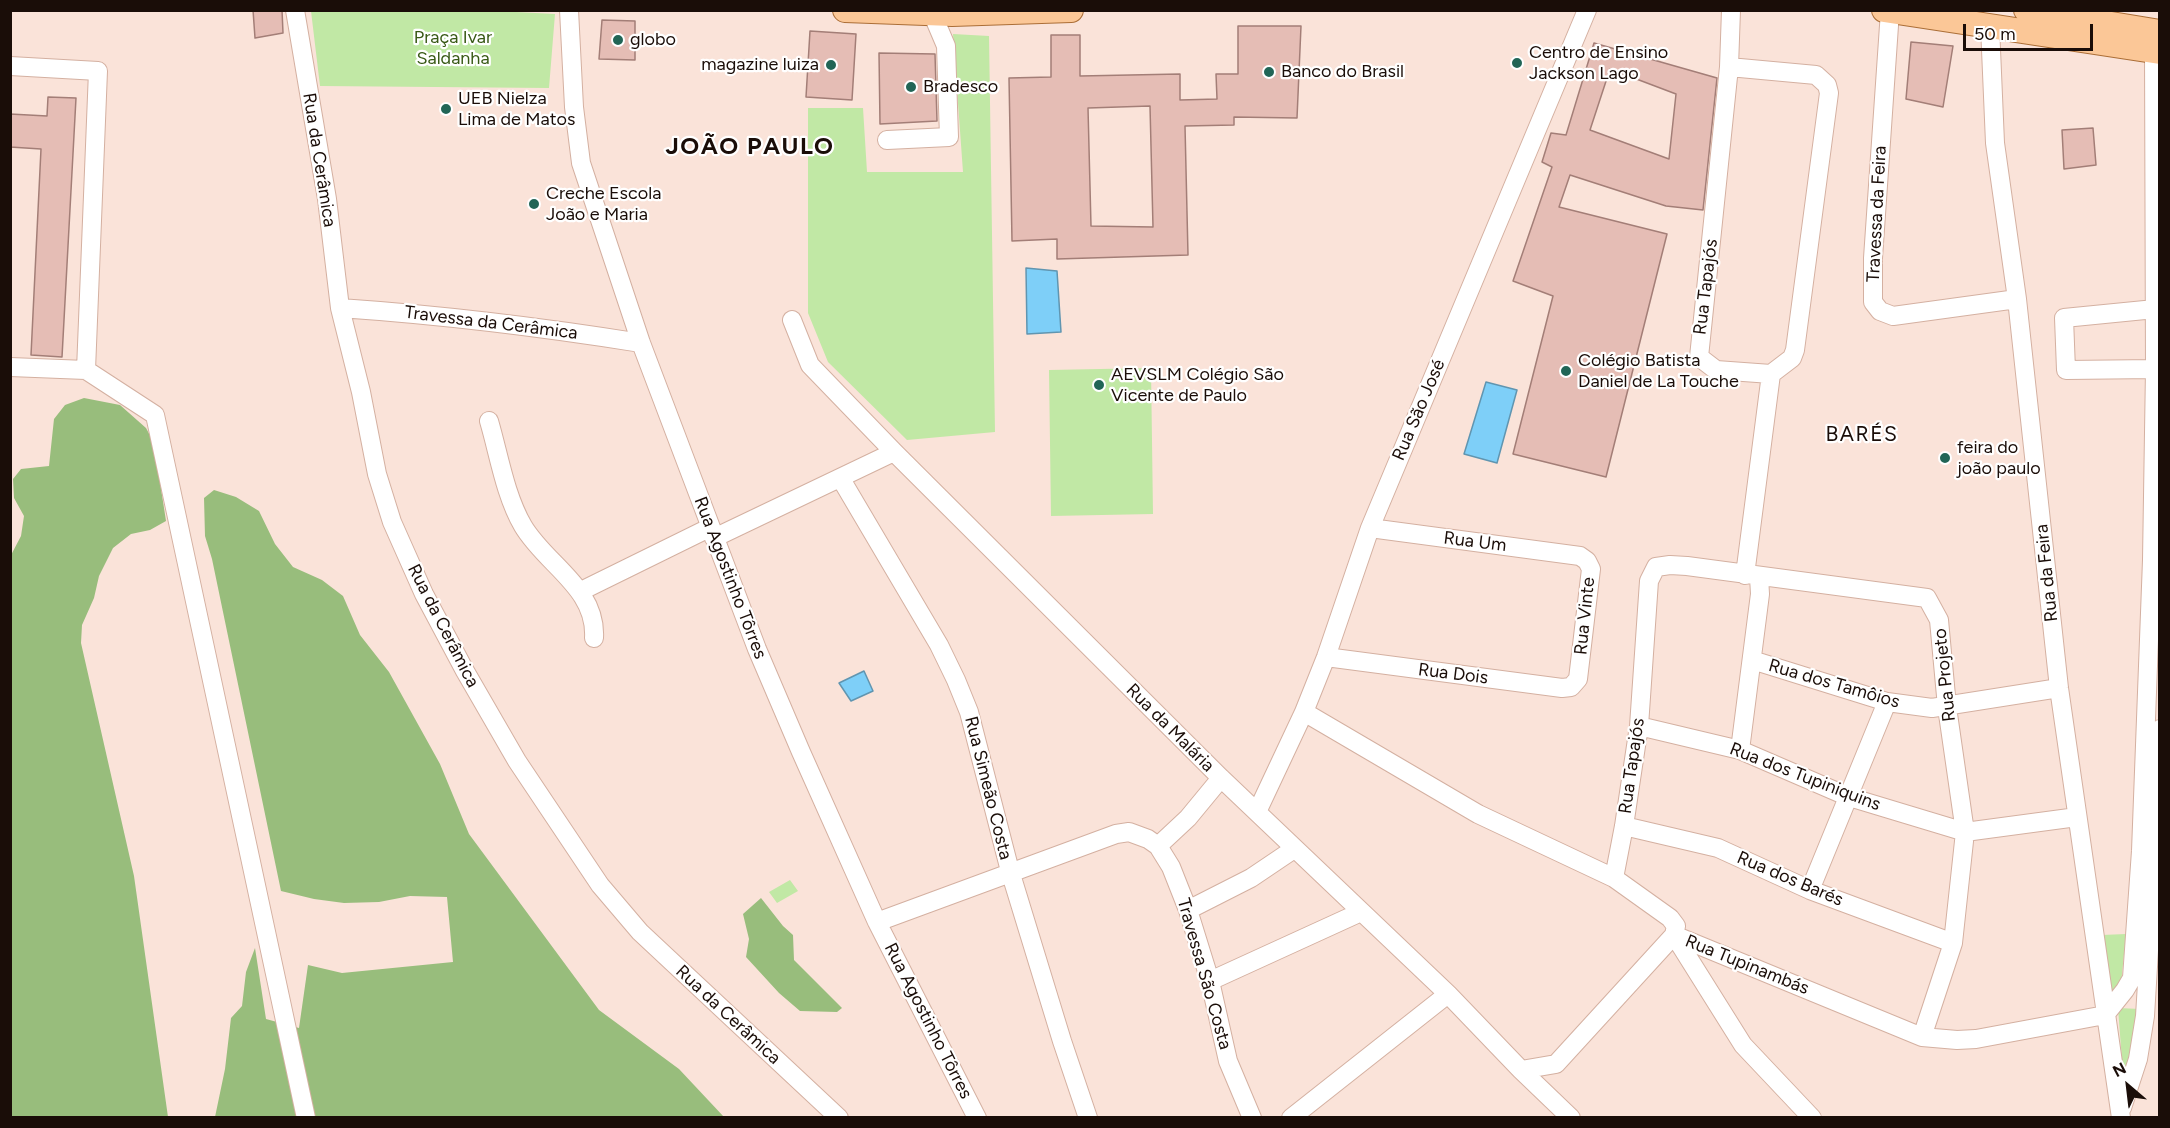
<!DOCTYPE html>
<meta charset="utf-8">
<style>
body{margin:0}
#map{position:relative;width:2170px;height:1128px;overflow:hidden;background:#fae3d9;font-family:Figtree,sans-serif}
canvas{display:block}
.frame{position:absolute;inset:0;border:12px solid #1a0d08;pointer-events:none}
.north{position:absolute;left:2098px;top:1056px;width:60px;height:60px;-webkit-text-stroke:4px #fff;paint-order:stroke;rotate:332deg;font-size:16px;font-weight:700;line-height:24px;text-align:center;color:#1a0d08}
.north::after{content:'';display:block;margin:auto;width:21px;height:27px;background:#1a0d08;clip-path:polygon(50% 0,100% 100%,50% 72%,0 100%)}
.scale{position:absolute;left:1963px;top:24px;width:130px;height:27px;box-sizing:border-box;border:3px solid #1a0d08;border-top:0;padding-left:8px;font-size:18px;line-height:21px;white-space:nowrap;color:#1a0d08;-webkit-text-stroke:4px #fff;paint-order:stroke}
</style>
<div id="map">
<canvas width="2170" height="1128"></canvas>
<div class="frame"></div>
<div class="north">N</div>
<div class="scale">50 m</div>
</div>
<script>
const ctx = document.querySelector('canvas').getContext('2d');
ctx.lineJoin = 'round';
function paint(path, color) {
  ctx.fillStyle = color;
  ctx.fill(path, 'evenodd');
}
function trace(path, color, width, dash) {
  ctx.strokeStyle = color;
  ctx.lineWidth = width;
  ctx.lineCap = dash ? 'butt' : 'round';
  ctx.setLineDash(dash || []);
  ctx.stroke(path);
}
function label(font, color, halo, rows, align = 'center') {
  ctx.font = font + ' Figtree,sans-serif';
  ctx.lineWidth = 4.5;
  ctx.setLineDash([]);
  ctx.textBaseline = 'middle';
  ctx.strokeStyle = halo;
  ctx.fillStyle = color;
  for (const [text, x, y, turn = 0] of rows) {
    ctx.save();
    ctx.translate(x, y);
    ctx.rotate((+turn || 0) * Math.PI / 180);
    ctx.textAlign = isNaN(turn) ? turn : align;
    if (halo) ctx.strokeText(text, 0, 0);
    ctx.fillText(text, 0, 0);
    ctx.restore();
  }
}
const green = new Path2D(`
 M477,10L555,14L549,88L320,86L311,11Z
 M953,34L989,36L995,432L907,440L828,362L808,313V108H863L867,172H963Z
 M1151,368L1153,514L1051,516L1049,370Z
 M790,880L798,891L777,903L769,892Z
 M2126,934L2121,984L2107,995L2102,935Z
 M2118,1008L2140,1009L2124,1087Z`);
const forest = new Path2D(`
 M84,398L120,405L146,428L154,443L166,521L150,530L131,534L113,548L99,576L94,598L82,625L81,643L134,876L168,1117H11L10,557L21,536L24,516L14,498L13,479L21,469L49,466L54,419L65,405Z
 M214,490L236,497L259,511L275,544L293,567L322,580L343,596L360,635L389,672L440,764L469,834L599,1010L679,1069L724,1117H215L225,1069L231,1018L242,1006L246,972L255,948L266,1019L299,1028L308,965L342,973L453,962L447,897L410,896L379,902L344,903L314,899L281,891L212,559L205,536L204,498Z
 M761,898L783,926L793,935L794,960L842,1008L837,1012L800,1011L779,993L746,957L749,939L743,914Z`);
const water = new Path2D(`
 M1026,268L1057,271L1061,332L1027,334Z
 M1486,382L1517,390L1497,463L1464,454Z
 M864,671L873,691L851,701L839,683Z`);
const building = new Path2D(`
 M253,10H282L283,33L255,38Z
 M602,20L635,21V60L599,59Z
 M1238,26H1301L1297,118L1234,117V125L1185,126L1188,255L1057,259V239L1012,241L1009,78L1051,77V35H1080V76L1180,74V100L1217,99L1216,74H1238ZM1150,106L1153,227L1091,226L1088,108Z
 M810,31L856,34L852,100L806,97Z
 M1911,42L1953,46L1943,107L1906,99Z
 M1594,43L1717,78L1703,210L1666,206L1570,175L1559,207L1667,234L1606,477L1513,454L1553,296L1513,281L1552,167L1542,162L1551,133L1566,135ZM1610,69L1676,94L1669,159L1590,130Z
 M879,53L935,54L937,121L880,124Z
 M48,97L76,98L62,357L31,355L41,149L10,147V114L47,116Z
 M2093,128L2096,165L2064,169L2062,130Z`);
const minor = new Path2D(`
 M295,10L327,199L340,308L361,392L377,474L392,522L424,594L465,671L517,761L600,885L640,932L839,1118
 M569,10L574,107L581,163L641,343L757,649L801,752L877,922L977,1118
 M1731,10L1729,67L1699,357L1716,370L1771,374L1745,575
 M1890,11L1873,258V302L1880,311L1893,316L2017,299
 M1990,26L1995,143L2017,299L2059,688L2121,1118
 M10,66L98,71L86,370
 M1729,67L1816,75L1827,85L1829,93L1795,350L1792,358L1771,374
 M887,140L949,137L946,46L932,13
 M340,308C441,315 541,327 641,343
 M2155,309L2064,318L2066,370L2155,369
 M792,320L810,365L894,452L1221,778L1448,994L1521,1070L1571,1118
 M10,367L86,370L155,415L306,1118
 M489,421C499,455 505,495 523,526C546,565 597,588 594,638
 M841,479L939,645L956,680L969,712L1010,871L1062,1041L1088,1118
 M714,538L894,452
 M581,591L709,528
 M1326,657L1562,688L1571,687L1578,679L1591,569L1587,561L1580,556L1370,528
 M1752,660L1887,702L1932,708L2059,688
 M1304,712L1478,814L1614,878L1670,918L1676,926L1674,935
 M1639,726L1740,750L1849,797L1965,832L2077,817
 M1740,750L1760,594L1759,577
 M1257,812L1304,712L1326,657L1370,528L1587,10
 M1624,826L1718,848L1810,890L1953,943
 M1158,846L1188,818L1221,778
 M1614,878L1624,826L1639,726L1649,581L1656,567L1670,565L1687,566L1927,598L1939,620L1947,707L1965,832L1953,943L1922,1037
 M1810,890L1887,702
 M1188,910L1251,878L1294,849
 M877,922L1116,834L1129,832L1148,839L1158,846L1171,867L1188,910L1210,981L1228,1061L1252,1118
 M1674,935L1922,1037L1957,1040L1976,1039L2105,1015
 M1674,935L1743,1045L1812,1118
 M1210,981L1361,912
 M2105,1015L2125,990L2132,978L2141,851L2152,560L2155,369L2154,51
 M1521,1070L1556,1064L1674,935
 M2122,1108L2138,1059L2145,1016L2155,852L2160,729
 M1291,1118L1448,994`);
const major = new Path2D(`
 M845,10L952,14L1071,10
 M1884,10L2160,52
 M2026,10L2160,32`);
const markers = [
 [618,40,6,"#216556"],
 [1517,63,6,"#216556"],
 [831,65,6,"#216556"],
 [1269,72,6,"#216556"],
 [911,87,6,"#216556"],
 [446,109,6,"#216556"],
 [534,204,6,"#216556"],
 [1566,371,6,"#216556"],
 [1099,385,6,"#216556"],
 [1945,458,6,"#216556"]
];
const parkNames = [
 ["Praça Ivar",453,38],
 ["Saldanha",453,59]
];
const poiNames = [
 ["globo",630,40],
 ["Centro de Ensino",1529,53],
 ["Jackson Lago",1529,74],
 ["magazine luiza",819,65,"right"],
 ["Banco do Brasil",1281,72],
 ["Bradesco",923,87],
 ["UEB Nielza",458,99],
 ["Lima de Matos",458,120],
 ["Creche Escola",546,194],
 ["João e Maria",546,215],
 ["Colégio Batista",1578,361],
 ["Daniel de La Touche",1578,382],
 ["AEVSLM Colégio São",1111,375],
 ["Vicente de Paulo",1111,396],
 ["feira do",1957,448],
 ["joão paulo",1957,469]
];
const streetNames = [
 ["Rua da Cerâmica",319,160,81],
 ["Travessa da Feira",1877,214,-87],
 ["Rua Tapajós",1706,287,-83],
 ["Travessa da Cerâmica",491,323,7],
 ["Rua São José",1419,410,-67],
 ["Rua Um",1475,542,7],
 ["Rua da Feira",2047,573,-96],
 ["Rua Agostinho Tôrres",730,578,69],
 ["Rua Vinte",1585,616,-84],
 ["Rua da Cerâmica",443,626,63],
 ["Rua Dois",1453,674,7],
 ["Rua Projeto",1945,675,-96],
 ["Rua dos Tamôios",1834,684,16],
 ["Rua da Malária",1170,728,45],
 ["Rua Tapajós",1632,766,-82],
 ["Rua dos Tupiniquins",1805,777,21],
 ["Rua Simeão Costa",988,788,76],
 ["Rua dos Barés",1790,879,23],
 ["Rua Tupinambás",1747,965,22],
 ["Travessa São Costa",1204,974,74],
 ["Rua da Cerâmica",728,1015,43],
 ["Rua Agostinho Tôrres",928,1021,63]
];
const quarterNames = [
 ["BARÉS",1862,435]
];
const districtNames = [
 ["JOÃO PAULO",750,147]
];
paint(green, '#c1e8a5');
paint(forest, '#98bd7c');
paint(water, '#7ecff8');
trace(water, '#6095b0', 1.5);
paint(building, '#e5bdb5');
trace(building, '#a37e77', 1.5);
trace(minor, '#d4b0a1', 20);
trace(major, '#ab6e37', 26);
trace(minor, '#fff', 18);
trace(major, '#fbc797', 24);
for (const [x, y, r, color] of markers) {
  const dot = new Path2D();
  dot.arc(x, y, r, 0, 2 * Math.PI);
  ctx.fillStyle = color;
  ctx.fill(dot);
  trace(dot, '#fff', 2);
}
label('18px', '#385915', '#fff', parkNames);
label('18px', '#1a0d08', '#fff', poiNames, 'left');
label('18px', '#1a0d08', '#fff', streetNames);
ctx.letterSpacing = '1.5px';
label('21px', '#1a0d08', '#fff', quarterNames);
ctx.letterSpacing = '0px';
ctx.letterSpacing = '1.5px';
label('bold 24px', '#1a0d08', '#fff', districtNames);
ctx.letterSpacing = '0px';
</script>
